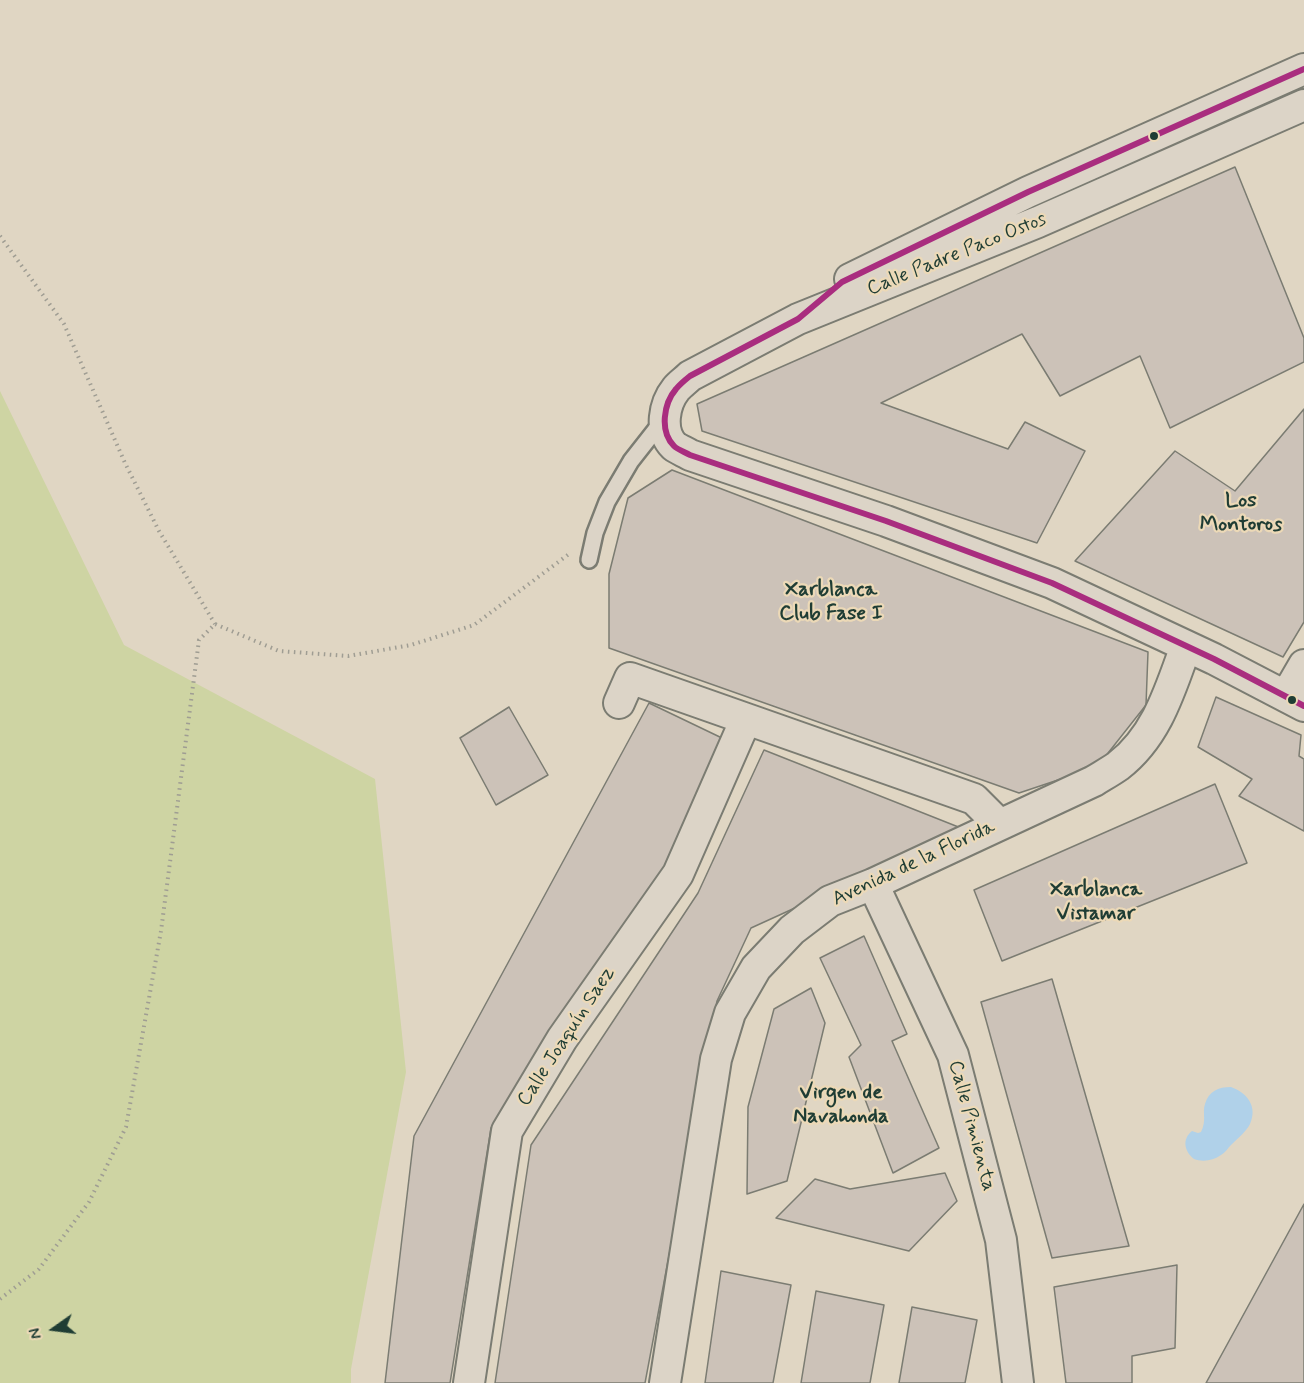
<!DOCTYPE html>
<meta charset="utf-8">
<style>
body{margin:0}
#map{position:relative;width:1304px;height:1383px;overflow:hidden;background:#e0d6c3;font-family:Mynerve,sans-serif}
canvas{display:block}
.north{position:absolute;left:24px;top:1299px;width:60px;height:60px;-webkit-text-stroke:4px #ecd9b7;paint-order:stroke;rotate:256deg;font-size:16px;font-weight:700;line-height:24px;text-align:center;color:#1f3d34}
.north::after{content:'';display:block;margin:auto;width:21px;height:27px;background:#1f3d34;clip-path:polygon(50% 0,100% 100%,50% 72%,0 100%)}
</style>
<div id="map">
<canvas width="1304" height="1383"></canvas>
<div class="north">N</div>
</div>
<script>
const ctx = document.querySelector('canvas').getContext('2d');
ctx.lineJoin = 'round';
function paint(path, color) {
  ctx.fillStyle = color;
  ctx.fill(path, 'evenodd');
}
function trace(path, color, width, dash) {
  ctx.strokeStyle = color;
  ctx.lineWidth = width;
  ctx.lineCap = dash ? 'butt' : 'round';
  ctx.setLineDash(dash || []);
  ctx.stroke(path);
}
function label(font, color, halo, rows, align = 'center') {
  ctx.font = font + ' Mynerve,sans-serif';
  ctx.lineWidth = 4.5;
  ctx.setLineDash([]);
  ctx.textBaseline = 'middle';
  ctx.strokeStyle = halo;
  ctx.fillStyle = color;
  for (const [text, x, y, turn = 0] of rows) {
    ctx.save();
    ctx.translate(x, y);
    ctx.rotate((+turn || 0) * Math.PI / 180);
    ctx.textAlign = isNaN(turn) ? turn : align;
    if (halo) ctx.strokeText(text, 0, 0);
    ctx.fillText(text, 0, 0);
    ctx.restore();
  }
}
const green = new Path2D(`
 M0,391L124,645L375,779L406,1072L351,1369V1383H0Z`);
const water = new Path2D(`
 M1231,1087C1247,1093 1258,1106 1250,1124C1246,1132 1237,1139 1231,1145C1228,1148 1225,1153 1221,1155C1213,1161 1202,1162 1194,1159C1184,1151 1182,1139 1192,1131L1198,1133L1201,1132C1207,1120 1202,1113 1205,1104C1209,1091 1218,1087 1231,1087Z`);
const building = new Path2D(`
 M1235,167L1304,338V362L1170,428L1140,356L1060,396L1022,334L881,403L1008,449L1025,422L1085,451L1037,543L702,431L697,404Z
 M1304,409V622L1283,657L1075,561L1175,451L1235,491Z
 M672,470L1148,652L1146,705L1097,767L1019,793L609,648V574L628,498Z
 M1216,697L1301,735L1299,756L1304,759V831L1239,796L1252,779L1198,747Z
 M649,703L724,739L665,870L491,1128L450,1383H385L414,1136Z
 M509,707L548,775L496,805L460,738Z
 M764,750L966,830L751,928L717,1001L645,1383H495L531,1145L698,893Z
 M1215,784L1247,863L1002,961L974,890Z
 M864,936L907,1034L892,1041L939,1148L893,1173L849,1057L861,1045L820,958Z
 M1052,979L1129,1246L1052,1258L981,1002Z
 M811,988L825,1023L787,1181L747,1194L748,1107L774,1009Z
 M945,1173L957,1201L909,1251L776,1218L815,1179L850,1189Z
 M1304,1204V1383H1206Z
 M1177,1265L1175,1348L1132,1356V1383H1066L1054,1287Z
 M721,1271L791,1285L773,1383H705Z
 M816,1291L884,1305L870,1383H801Z
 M912,1307L977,1320L965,1383H899Z`);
const path = new Path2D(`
 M0,236L64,324L125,463L159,531L215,624
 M0,1299L39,1269L89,1202L126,1127L161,931L199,640L215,624L279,651L348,656L411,645L474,625L569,554`);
const lane = new Path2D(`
 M589,560L595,533L607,502L631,461L664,419`);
const street = new Path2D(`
 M1304,105L1038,222L798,319L690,376C685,381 680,384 676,389C664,404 659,431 674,446C678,449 685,452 690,455L886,521L1052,583L1214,659L1304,706
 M850,279L1028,192L1304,69
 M1286,696L1304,665
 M619,703L630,678L974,799L999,824
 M873,884L953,1055L1001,1240L1018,1383
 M469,1383L507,1131L562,1039L678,874L746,719
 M665,1383L716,1059L730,1013L756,968L792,930L830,901L873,884L1094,781C1102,776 1111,771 1118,766C1157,736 1170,690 1186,646`);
const bus1 = new Path2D(`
 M1304,69L1028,192L842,282L798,319L690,376C685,380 680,384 676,389C664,403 659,431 674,446C678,450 685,452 690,455L886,521L1052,583L1214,659L1304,706`);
const markers = [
 [1154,136,5,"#1f3d34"],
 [1292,700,5,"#1f3d34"]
];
const streetNames = [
 ["Calle Padre Paco Ostos",957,255,-22],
 ["Avenida de la Florida",914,864,-25],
 ["Calle Joaquín Saez",567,1037,-57],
 ["Calle Pimienta",971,1126,75]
];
const neighbourhoodNames = [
 ["Los",1241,502],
 ["Montoros",1241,526],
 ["Xarblanca",831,591],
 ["Club Fase I",831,615],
 ["Xarblanca",1096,891],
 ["Vistamar",1096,915],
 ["Virgen de",841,1094],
 ["Navahonda",841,1118]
];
paint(green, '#ced4a3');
paint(water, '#b0d1e9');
paint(building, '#ccc2b8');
trace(building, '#7b7c72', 1.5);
trace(lane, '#7b7c72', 20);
trace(street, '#7b7c72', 34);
trace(path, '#9f9d93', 4, [1.5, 4.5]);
trace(lane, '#dcd4c7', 15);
trace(street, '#dcd4c7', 30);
trace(bus1, '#a92d7f', 6);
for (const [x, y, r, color] of markers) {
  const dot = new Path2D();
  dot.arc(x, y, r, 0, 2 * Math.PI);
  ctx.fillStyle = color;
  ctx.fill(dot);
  trace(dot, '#ecd9b7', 2);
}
label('20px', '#1f3d34', '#ecd9b7', streetNames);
label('bold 21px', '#1f3d34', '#ecd9b7', neighbourhoodNames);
</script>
